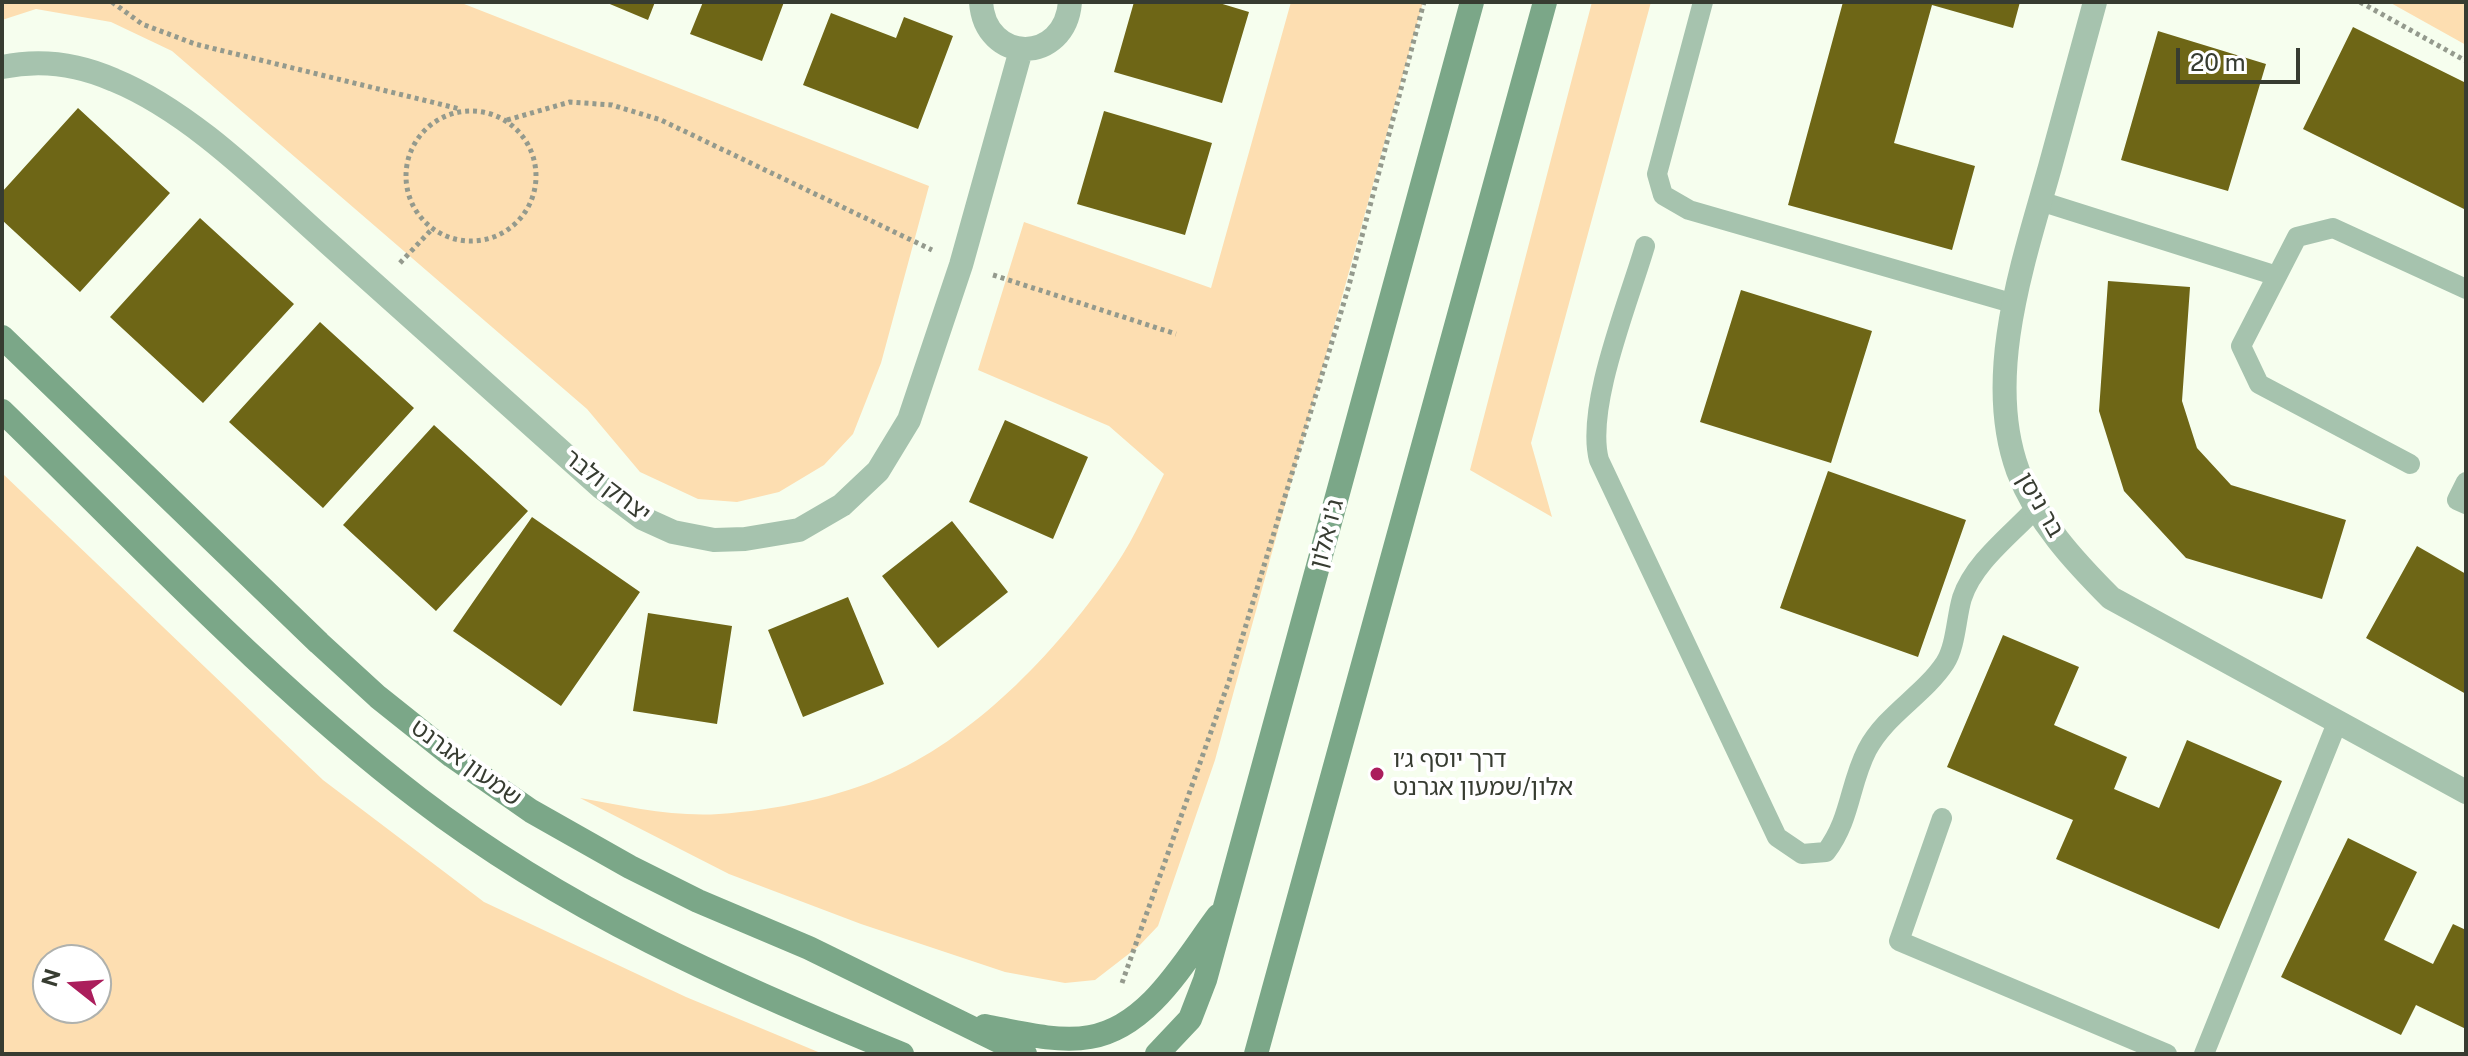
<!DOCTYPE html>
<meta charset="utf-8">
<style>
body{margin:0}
#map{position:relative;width:2468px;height:1056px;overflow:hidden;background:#f6feee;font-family:"Public Sans",sans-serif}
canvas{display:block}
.frame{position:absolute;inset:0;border:4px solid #373c31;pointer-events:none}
.north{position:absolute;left:32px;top:944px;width:80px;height:80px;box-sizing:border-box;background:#fff;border:2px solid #afb1ad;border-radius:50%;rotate:287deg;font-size:22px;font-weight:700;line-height:32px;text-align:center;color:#373c31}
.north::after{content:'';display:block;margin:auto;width:28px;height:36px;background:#ab1e5c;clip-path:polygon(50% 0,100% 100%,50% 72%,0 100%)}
.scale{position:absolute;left:2176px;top:48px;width:124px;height:36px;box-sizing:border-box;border:4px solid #373c31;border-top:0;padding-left:10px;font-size:24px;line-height:28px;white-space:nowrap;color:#373c31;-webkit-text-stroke:6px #fff;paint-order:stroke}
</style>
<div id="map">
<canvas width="2468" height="1056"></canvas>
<div class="frame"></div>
<div class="north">N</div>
<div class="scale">20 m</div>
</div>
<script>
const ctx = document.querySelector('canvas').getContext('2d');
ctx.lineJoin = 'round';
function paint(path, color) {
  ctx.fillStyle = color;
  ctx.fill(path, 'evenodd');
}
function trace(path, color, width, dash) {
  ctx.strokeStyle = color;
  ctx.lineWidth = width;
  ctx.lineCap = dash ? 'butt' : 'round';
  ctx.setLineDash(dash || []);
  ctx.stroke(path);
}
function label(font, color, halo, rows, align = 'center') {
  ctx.font = font + ' "Public Sans","Noto Sans Hebrew",sans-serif';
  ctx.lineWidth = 8;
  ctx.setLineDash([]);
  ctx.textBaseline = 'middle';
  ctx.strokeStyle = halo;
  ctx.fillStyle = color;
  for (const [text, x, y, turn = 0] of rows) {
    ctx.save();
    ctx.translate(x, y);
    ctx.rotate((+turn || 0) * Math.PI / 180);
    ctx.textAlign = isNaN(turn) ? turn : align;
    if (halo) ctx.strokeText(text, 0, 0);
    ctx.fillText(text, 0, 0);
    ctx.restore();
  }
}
const green = new Path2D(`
 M2,2H459L929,186L881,363L853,434L824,465L779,492L737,502L698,499L640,472L587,409L172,51L111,22L36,9L2,20Z
 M1291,2H1423L1215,760L1158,926L1139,946L1095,980L1065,983L1005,972L861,924L729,874L580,798C625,806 672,817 719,814C775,810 838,798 890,774C979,734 1062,646 1116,565C1135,537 1149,504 1164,474L1109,426L978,370L1024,222L1211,288Z
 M1592,2H1651L1531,443L1552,517L1470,470Z
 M2389,2H2466V45Z
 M2,473L323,780L484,902L686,997L823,1054H2ZM96,960V1008H48V960Z`);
const building = new Path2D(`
 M605,2H655L648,20Z
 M703,2H784L762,61L690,34Z
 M1134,2H1216L1249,12L1222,103L1114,72Z
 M1843,2H2020L2013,28L1932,5L1894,143L1975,166L1952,250L1788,205Z
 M831,13L896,38L904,17L953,36L918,129L803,85Z
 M2353,27L2466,83V210L2303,129Z
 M2158,31L2266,64L2228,191L2121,160Z
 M78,108L170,193L80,292L2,220V192Z
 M1104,111L1212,143L1185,235L1077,204Z
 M200,218L294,304L203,403L110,317Z
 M2108,281L2190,287L2182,401L2197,448L2231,485L2346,520L2322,599L2186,558L2124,491L2099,411Z
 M1741,290L1872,331L1831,463L1700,422Z
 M320,322L414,408L323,508L229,422Z
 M1005,420L1088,457L1053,539L969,502Z
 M434,425L528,511L436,611L343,525Z
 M1828,471L1966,520L1918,657L1780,608Z
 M532,517L640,592L561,706L453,631Z
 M952,521L1008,592L938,648L882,576Z
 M2417,546L2466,574V694L2366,638Z
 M848,597L884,684L803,717L768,630Z
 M648,613L732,626L717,724L633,711Z
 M2003,635L2079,667L2054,725L2127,757L2114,789L2159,808L2187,740L2282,781L2219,929L2056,859L2073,820L1947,767Z
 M2348,838L2417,872L2384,940L2433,964L2453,924L2466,930V1029L2416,1005L2401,1035L2281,977Z`);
const path = new Path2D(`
 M112,2L142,24L195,44L460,109
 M2360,2L2466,61
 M406 176a65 65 0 1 1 130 0a65 65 0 1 1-130 0Z
 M507,120L570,102L612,105L661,120L932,250
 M400,263L432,229
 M993,275L1176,334
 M1122,983L1229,681L1348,289L1424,2`);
const lane = new Path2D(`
 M1703,2L1657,174L1663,195L1689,210L2015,304
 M2040,201L2277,276
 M1645,246C1629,301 1585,407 1599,460L1777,837L1802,854L1826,852C1851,819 1849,785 1867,750C1886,714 1923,696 1945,663C1956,646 1956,618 1962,598C1974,562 2011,535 2036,508
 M2410,464L2259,384L2241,346L2297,237L2333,228L2466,289
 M2466,482L2457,500L2466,504
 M1942,818L1899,941L2167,1054
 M2204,1054L2337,723`);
const street = new Path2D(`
 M981,2C985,64 1065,65 1070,2
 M2095,2C2080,57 2065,112 2050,167C2024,260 1983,376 2018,471C2037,521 2074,561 2111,598L2466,792
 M2,67C40,59 78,64 114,80C192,112 264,186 326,241C418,323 510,405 602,488L642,518L673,532L714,540L745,539L799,530L842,505L878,471L909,420L961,265L1021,50`);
const secondary = new Path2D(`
 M2,337L319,643L378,697L452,756L531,811L630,867L698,901L809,948L1025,1054
 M2,411C137,542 268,683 418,798C564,910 732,985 902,1054
 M985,1026C1017,1032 1057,1043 1090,1037C1149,1027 1185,960 1218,916
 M1157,1054L1190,1019L1205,980L1472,2
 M1256,1054L1545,2`);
const markers = [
 [1377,774,8,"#ab1e5c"]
];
const streetNames = [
 ["יצחק ולבר",607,486,38],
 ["בר ניסן",2040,505,60],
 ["ג'ו אלון",1327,534,-75],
 ["שמעון אגרנט",466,763,36]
];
const poiNames = [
 ["דרך יוסף ג׳ו",1393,760],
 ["אלון/שמעון אגרנט",1393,788]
];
paint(green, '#fddeb1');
paint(building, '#6e6616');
trace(path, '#949a8d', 5, [4, 4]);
trace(lane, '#a6c3ae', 20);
trace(street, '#a6c3ae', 24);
trace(secondary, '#7ba788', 24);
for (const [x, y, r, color] of markers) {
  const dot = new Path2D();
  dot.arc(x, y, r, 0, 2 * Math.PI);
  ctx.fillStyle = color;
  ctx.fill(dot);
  trace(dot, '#fff', 3);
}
label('24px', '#373c31', '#fff', streetNames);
label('24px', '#373c31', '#fff', poiNames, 'left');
</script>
